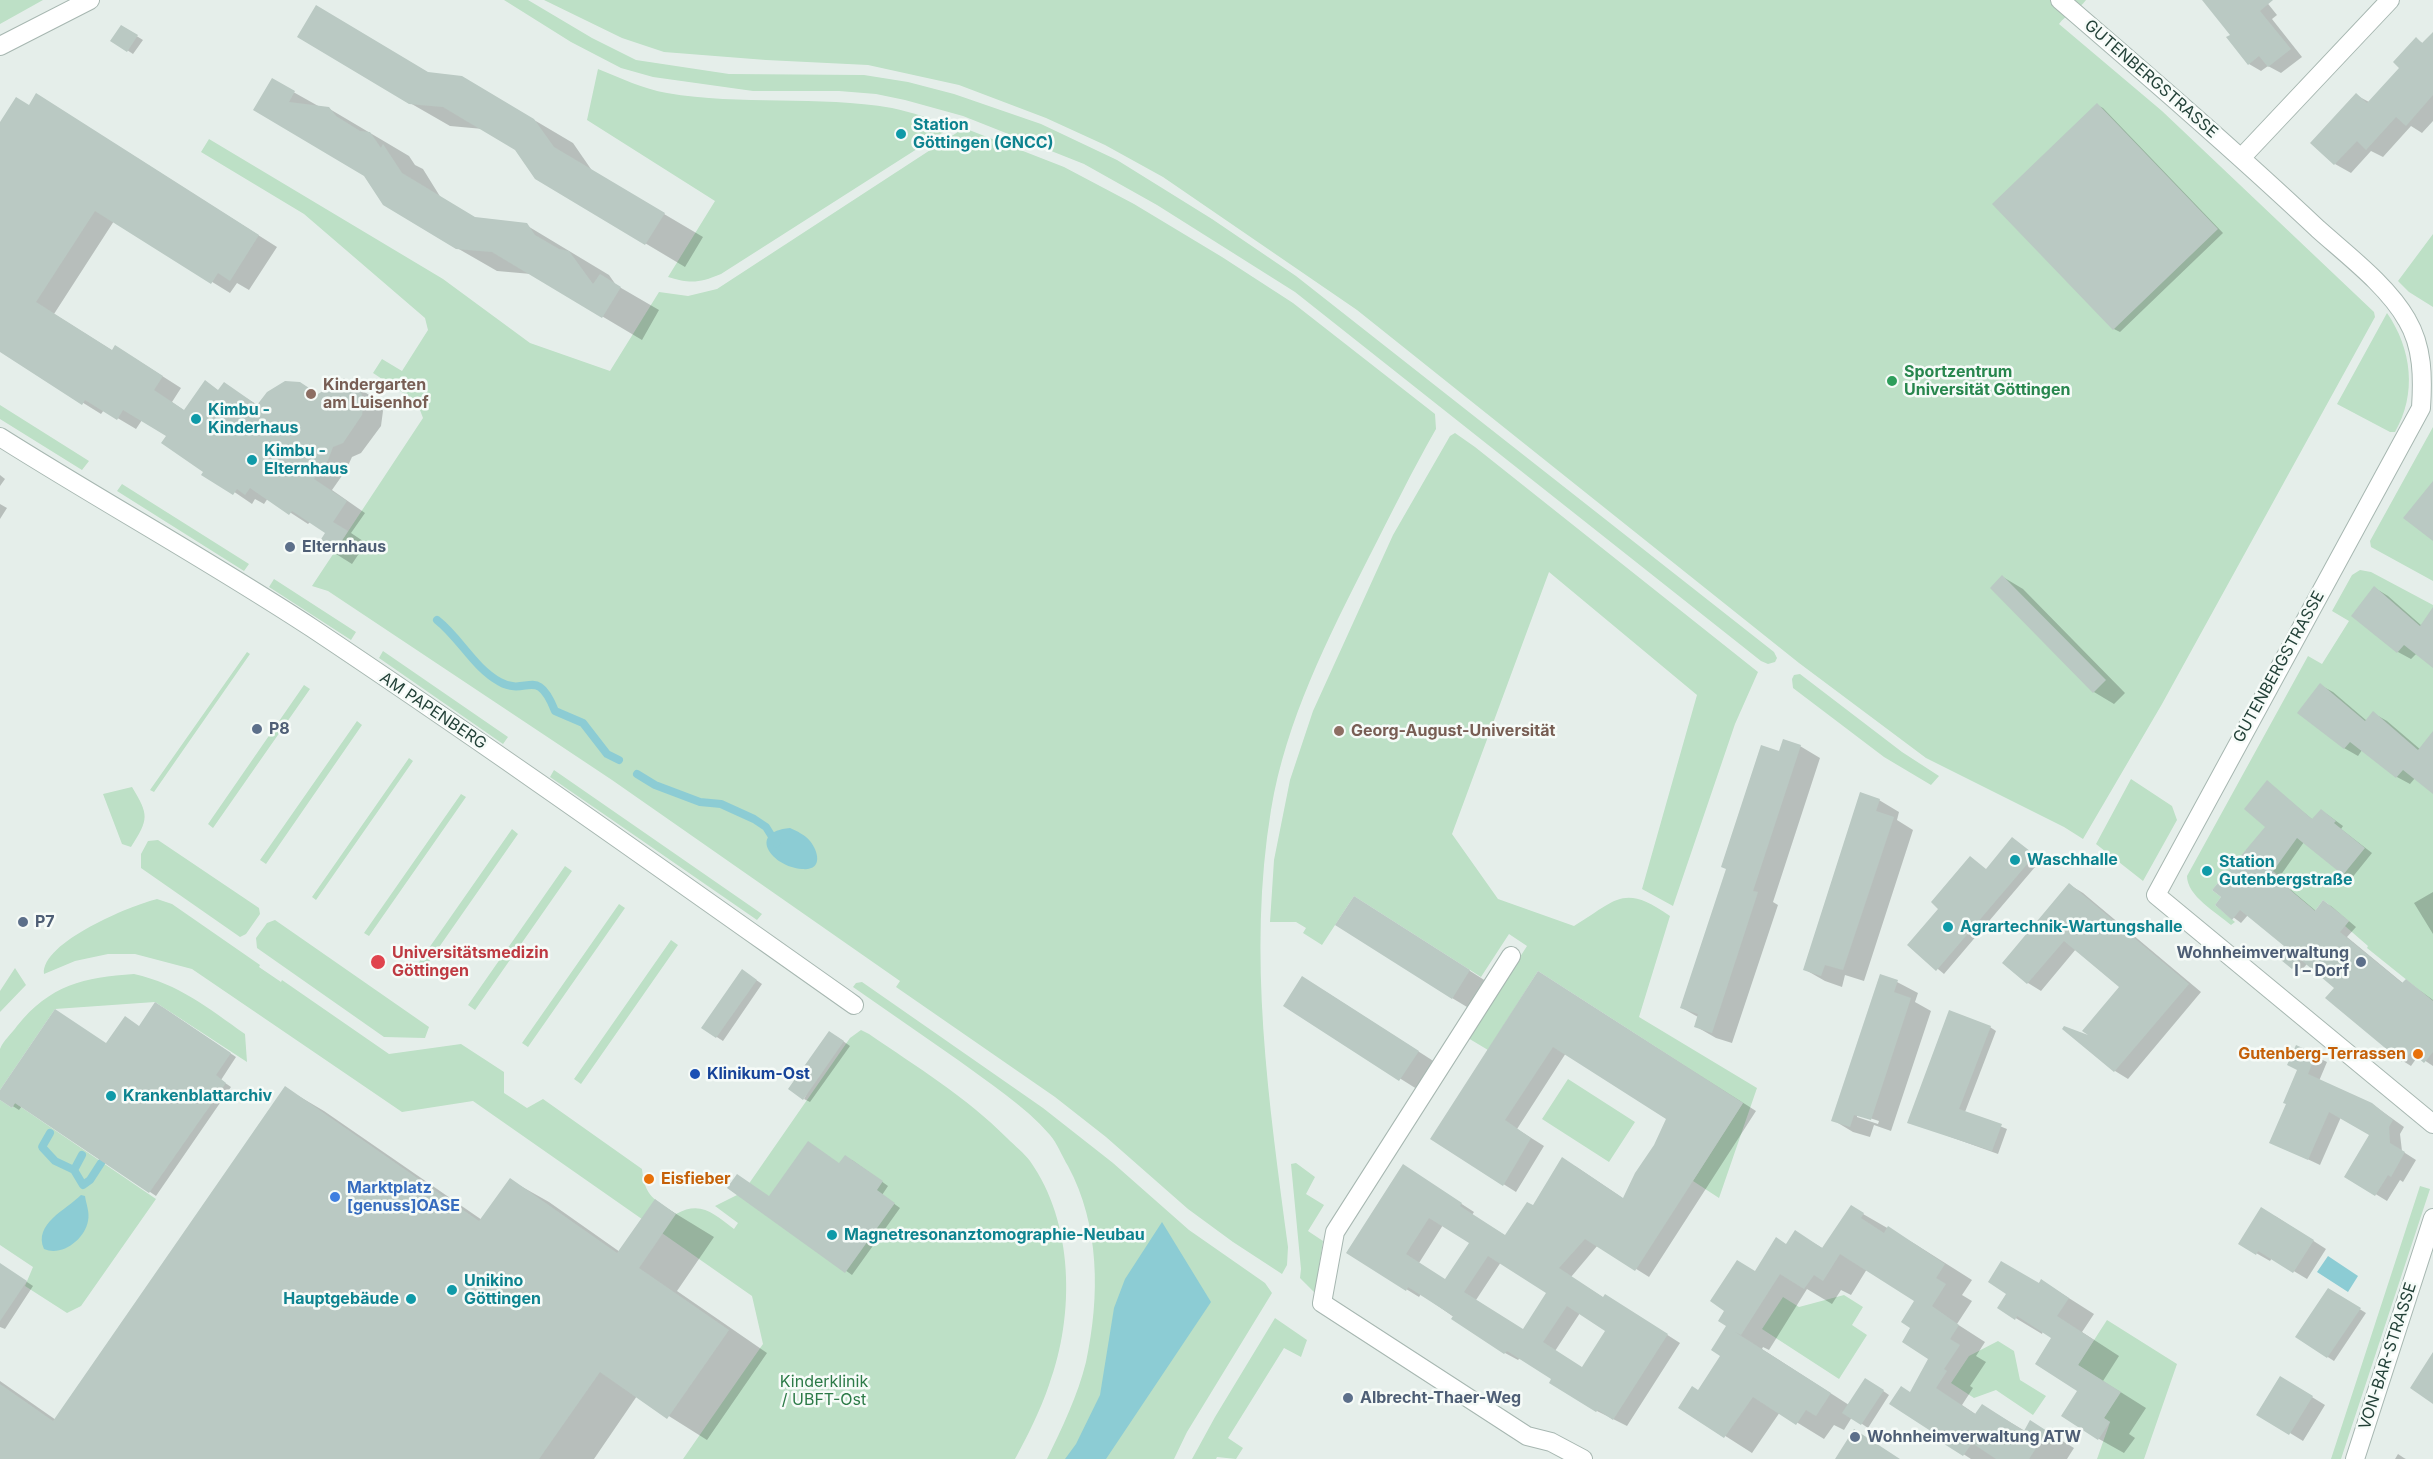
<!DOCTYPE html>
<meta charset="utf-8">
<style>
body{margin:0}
canvas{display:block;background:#e5eeea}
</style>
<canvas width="2433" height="1459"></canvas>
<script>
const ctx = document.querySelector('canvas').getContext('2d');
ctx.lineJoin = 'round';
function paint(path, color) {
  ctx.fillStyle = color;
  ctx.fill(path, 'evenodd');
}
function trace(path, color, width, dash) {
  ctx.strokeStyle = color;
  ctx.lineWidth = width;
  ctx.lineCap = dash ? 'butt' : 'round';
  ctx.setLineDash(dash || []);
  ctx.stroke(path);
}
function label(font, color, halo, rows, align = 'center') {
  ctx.font = font + ' Inter,sans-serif';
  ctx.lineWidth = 5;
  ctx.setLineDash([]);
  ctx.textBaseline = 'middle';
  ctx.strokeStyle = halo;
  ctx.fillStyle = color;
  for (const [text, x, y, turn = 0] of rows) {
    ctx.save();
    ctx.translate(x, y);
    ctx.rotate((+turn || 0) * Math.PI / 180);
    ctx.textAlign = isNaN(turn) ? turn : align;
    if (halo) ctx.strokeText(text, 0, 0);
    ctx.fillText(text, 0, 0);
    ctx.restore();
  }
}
const green = new Path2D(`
 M0,0H43L0,24Z
 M504,0H528L592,38L636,60L729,74L864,75L908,82L954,94L1041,124L1117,160L1212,219L1296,276L1774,652L1777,658L1775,662L1768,664L1761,661L1295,292L1157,205L1084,164L963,116L905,100L876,94L839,91H753L653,77L621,68L571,42Z
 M544,0H2086C2079,10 2066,14 2059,24L2162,111L2374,312L2375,317L2162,704L2083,839L2064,827L1926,758L1799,663L1357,310L1163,177L1105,145L1046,118L959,85L868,65L766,60L664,52L622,38Z
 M598,69C621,78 643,89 667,93C741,106 818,95 892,108C912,112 933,120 953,126L721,274C699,283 691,284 668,277L715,201L587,120Z
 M964,128L1064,167L1134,204L1222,257L1293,303L1435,414L1436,429C1412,471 1391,514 1369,557C1328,638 1286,720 1271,810C1247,955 1269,1103 1288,1247L1287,1265L1282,1274L1233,1242L1188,1209L1106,1137L1055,1097L896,987L900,981L612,780L328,591L312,586L423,418L417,402L373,373L382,359L402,371L428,330L425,318L304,214L201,152L209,139L443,279L530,343L610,371L659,292L688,296L717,289Z
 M2433,234V307L2409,292L2398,281Z
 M2387,313C2412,349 2417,394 2395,432H2390L2337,404Z
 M0,405L89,461L82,470L0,419Z
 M2433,427V581L2371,547L2370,541Z
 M1455,433L1475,447L1758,672L1735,724L1673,906L1642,889L1697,695L1549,572L1452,834L1498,899L1574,926C1617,900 1623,883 1670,916L1639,1017L1757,1088L1719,1198L1693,1181L1743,1103L1538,971L1488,1050L1468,1038L1527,946L1509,934L1481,977L1354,896L1322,945L1303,933L1306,928L1296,922H1270L1274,860L1290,780L1313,711L1393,535L1450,436Z
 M122,484L249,564L244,571L117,491Z
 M2360,570L2371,572L2433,605V1001L2367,948L2368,946L2345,926L2349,921L2323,900L2315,911L2290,890L2292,886L2246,850L2212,890L2221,897L2215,905L2235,922L2231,925C2217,913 2187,896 2187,876L2308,656L2322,664L2349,621L2332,611L2352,575Z
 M274,579L356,632L351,640L269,587Z
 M383,651L508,737L503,744L379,658Z
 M247,652L250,654L154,792L150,790Z
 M1800,674L1902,752L1939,776L1931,785L1884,757L1793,688L1792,679L1794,675Z
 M304,685L310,689L213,828L208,824Z
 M357,721L362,725L266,864L260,860Z
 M409,758L413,761L316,900L312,897Z
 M554,770L762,914L757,920L550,777Z
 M2131,779L2172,806L2177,820L2143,881L2096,844Z
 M132,787C149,815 149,819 131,847L122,844L103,794Z
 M461,794L466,797L369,936L364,933Z
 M512,829L518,834L421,973L415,968Z
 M158,840L259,908L260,914L246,934L240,937L141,868V854L148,841Z
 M565,866L572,871L475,1010L468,1005Z
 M157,899L172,904L260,965L259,967L281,982L282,980L389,1054L461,1044L504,1072V1093L527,1108L543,1099L642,1169C645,1198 654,1198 676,1214C701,1200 714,1214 734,1229L738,1223L715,1206L737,1195L748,1185L850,1038L861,1030L869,1034C917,1067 966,1097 1007,1138C1015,1146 1024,1153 1030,1161C1074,1223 1075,1315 1049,1385C1040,1411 1028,1435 1015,1459H683L763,1344L752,1296L473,1101L402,1112L192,969L135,954H108L75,961L44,974C41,942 132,905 157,899Z
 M619,904L625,908L528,1047L522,1043Z
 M275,920L429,1027L425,1038L384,1037L257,948L256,938L267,923Z
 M671,940L678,945L581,1084L574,1079Z
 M15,968L26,985L0,1012V991Z
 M134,974C179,984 208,1008 245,1034L247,1062L155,1002L55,1009L0,1090C0,1078 0,1060 0,1049C3,1041 12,1033 17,1026C50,985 84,977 134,974Z
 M862,982L1043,1108L1113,1163L1189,1230L1265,1283L1272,1293L1187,1432L1174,1459H1047C1062,1428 1078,1395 1086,1362C1100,1297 1100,1225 1068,1166C1062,1156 1057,1143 1050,1135C1024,1105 989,1083 958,1060C923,1036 888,1011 853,987L856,983Z
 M1568,1079L1635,1122L1609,1162L1542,1119Z
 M0,1100L12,1108L15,1103L156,1199L81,1306L67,1313L25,1286L33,1267L0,1245Z
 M1296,1163L1315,1177L1306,1194L1324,1205L1308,1231L1323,1241L1315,1293L1300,1278L1301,1269L1291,1164Z
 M2420,1186L2430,1189L2341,1459H2331Z
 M1844,1295L1863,1307L1852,1325L1867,1335L1839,1379L1762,1329L1783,1297L1799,1307Z
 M1275,1318L1307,1340L1301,1357L1284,1348L1228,1438L1243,1448L1236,1459L1217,1457L1216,1459H1192L1215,1417Z
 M2107,1320L2177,1364L2144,1459H2097L2110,1422L2104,1418L2120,1392L2078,1365Z
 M1998,1341L2014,1351L2020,1380L2046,1396L2033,1415L1996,1390L1974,1398L1951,1383L1969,1356Z`);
const water = new Path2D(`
 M790,828C797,831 805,835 810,841C819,852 823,871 802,869C772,867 746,832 790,828Z
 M81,1195L85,1196C86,1204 90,1212 88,1221C85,1239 62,1257 44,1249C33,1224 66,1210 81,1195Z
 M1162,1222L1211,1302L1106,1459H1065L1076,1444L1100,1395L1114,1308L1125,1279Z
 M2328,1256L2358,1276L2348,1292L2317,1272Z`);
const shadow = new Path2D(`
 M2208,0H2265L2277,15L2272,19L2302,57L2281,73L2268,66L2261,71L2249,64Z
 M122,27L143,40L133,54L112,40Z
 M2433,34V121L2422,133L2411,126L2383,157L2371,151L2351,173L2335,164L2356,95L2369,102L2401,67L2416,39L2424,44Z
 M429,73L502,101L573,143L593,172L703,237L685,267L536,178L516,149L483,129L450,126L410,103Z
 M272,80L320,107L328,108L409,156L415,165L423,169L441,198L477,219L526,225L609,275L616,285L659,310L642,340L531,274L497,271L457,248L365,175L255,109Z
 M2097,105L2103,108L2223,233L2120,332L2114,329Z
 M55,106L277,247L249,290L237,283L230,293L114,221L54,314L113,351L134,358L181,388L172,402L185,411L205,382L219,391L224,384L259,406L300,383L320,395L344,380L378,400L383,411L381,426L361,453L352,457L346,470L332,490L365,513L351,533L366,543L352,564L320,544L327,532L311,521L308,524L268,498L264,504L255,499L252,504L205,472L168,436L142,420L136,429L104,410L101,414L0,351V124L29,107Z
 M0,475L5,479L0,486Z
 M0,504L7,508L0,519Z
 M2003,577L2023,589L2125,693L2114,704L2094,692L1992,588Z
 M2375,588L2388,596L2422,626L2433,620V666L2417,653L2411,659L2398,652L2353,616Z
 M2320,685L2333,692L2367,721L2373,713L2387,721L2421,750L2433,746V792L2415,778L2410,784L2397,777L2362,750L2358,756L2344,748Z
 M1800,746L1820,758L1773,902L1778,905L1732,1043L1716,1038L1695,1026L1698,1017L1682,1008L1780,753Z
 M2267,782L2313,820L2321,811L2328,815L2343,826L2341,829L2372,853L2351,879L2304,842L2278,879L2316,911L2323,902L2331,906L2356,927L2347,937L2404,984L2407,981L2433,1000V1066L2418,1056L2411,1066L2403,1061L2327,998L2336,988L2307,964L2300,972L2293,968L2286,946L2248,915L2241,923L2217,905L2267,826Z
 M1879,800L1899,812L1897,820L1913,830L1864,981L1845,975L1842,987L1825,981L1804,969Z
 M2013,839L2041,860L1944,974L1909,945L1987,870Z
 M2070,885L2083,893L2201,992L2128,1079L2115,1071L2064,1028L2094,1039L2121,987L2076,949L2041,991L2028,983L2005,963Z
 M2433,892V934L2414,903Z
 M1374,910L1489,983L1472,1010L1452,998Z
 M749,975L762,984L723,1041L703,1028Z
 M1880,976L1897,982L1918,993L1915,1002L1931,1011L1891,1131L1874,1125L1870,1137L1853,1132L1833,1120ZM1857,1114L1879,1121L1878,1124L1857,1117Z
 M1552,981L1756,1111L1649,1277L1598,1245L1571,1277L1604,1298L1619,1304L1680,1343L1627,1426L1597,1411L1553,1379L1520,1358L1518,1360L1505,1353L1421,1294L1419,1297L1406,1289L1348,1252L1416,1174L1474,1212L1472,1215L1506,1236L1575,1166L1624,1199L1655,1146L1668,1118L1566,1053L1517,1129L1544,1146L1516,1192L1432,1139ZM1443,1225L1471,1243L1446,1281L1419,1263ZM1501,1262L1548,1293L1524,1331L1476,1300ZM1580,1313L1607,1331L1583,1369L1555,1351Z
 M1323,990L1438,1064L1420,1091L1285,1006Z
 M162,1007L236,1057L221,1080L231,1087L156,1196L22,1106L19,1110L0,1098V1096L140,1027Z
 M1990,1027L1996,1031L1965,1112L2007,1129L1998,1154L1909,1122Z
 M836,1036L850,1046L810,1102L804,1099Z
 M2296,1047L2327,1062L2319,1081L2372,1104L2404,1127L2400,1134L2402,1151L2416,1160L2403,1182L2400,1180L2387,1201L2346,1176L2371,1134L2341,1117L2320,1165L2271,1142L2287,1104L2298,1070Z
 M285,1088L324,1111L482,1220L510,1180L549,1202L620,1252L655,1201L714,1237L677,1291L767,1353L707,1440L637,1396L594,1459H0V1381L56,1420Z
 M852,1160L888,1186L882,1195L900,1208L852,1275L729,1188L769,1198Z
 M1851,1207L1915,1244L1972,1280L1962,1295L1972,1301L1957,1324L1985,1342L1976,1356L1986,1362L1970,1386L1973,1388L1962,1405L1977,1415L1983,1406L2025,1431L2031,1422L2074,1448L2067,1459H1971L1943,1441L1945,1438L1911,1394L1930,1358L1912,1328L1916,1300L1867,1269L1851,1295L1841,1290L1832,1304L1807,1289L1769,1350L1763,1347L1762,1349L1849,1405L1872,1383L1889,1395L1868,1428L1852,1417L1844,1430L1834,1425L1824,1439L1780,1412L1752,1453L1680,1407L1699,1392L1722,1355L1728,1325L1756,1272L1787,1245L1795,1232L1824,1249Z
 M2275,1216L2326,1249L2307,1279L2272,1258L2270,1261L2256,1253Z
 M0,1264L33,1286L5,1329L0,1327Z
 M2042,1281L2094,1314L2082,1332L2119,1356L2103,1381L2146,1408L2129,1434L2135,1438L2124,1453L2099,1439L2054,1338L2043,1331L2042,1334L1999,1308Z
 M2329,1290L2366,1313L2334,1361L2297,1337Z
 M2294,1386L2325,1405L2303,1441L2290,1433Z
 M2398,1454L2404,1458L2406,1459H2395Z`);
const stream = new Path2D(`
 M437,620C460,638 474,668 500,682C527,697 537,665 555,711L583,723L607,754L619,760
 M637,774L655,785L700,802L721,804L754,819L766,827L776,843
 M50,1133L42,1147L55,1161L74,1170L83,1185L90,1180L101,1163
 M74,1170L82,1155`);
const building = new Path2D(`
 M2202,0H2273L2260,11L2291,49L2268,67L2259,56L2248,65L2226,37L2230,35Z
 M316,5L428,72L462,76L534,119L554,147L665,213L645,245L535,179L515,150L443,107L409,104L297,37Z
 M121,25L138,35L127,52L110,41Z
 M2433,32V95L2406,126L2396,117L2366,150L2357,141L2334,165L2310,143L2356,93L2367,103L2399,68L2393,62L2416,37L2422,43Z
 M272,78L295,91L289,102L329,107L336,116L360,131L370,132L381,148L383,144L402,173L475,217L527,223L535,235L559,249L569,251L593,284L600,274L621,287L602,318L492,252L456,249L383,205L364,176L253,110Z
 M36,93L259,235L230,281L218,273L211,284L95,211L36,302L112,350L115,345L163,376L154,390L184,410L205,380L218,390L224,382L257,405L267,392L285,381L300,382L318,394L344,378L359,388L364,400L362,415L343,443L333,447L328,460L314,479L347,501L333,522L348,531L333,554L318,544L325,533L292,511L289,515L250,488L245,495L237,489L233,495L201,475L203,472L161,443L166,436L123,410L117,420L85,400L82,405L0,352V122L16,97L29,105Z
 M2097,103L2218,229L2113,330L1992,204Z
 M2433,481V541L2403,518Z
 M2002,575L2106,680L2093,693L1990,588Z
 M2374,586L2420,626L2433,607V668L2404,645L2397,653L2351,616Z
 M2320,683L2365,721L2373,711L2418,750L2433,731V794L2403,770L2396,778L2350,742L2344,749L2297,713Z
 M1783,739L1801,745L1753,891L1758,892L1712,1033L1694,1027L1698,1014L1680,1008L1726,869L1721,867L1761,745L1779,751Z
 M2267,780L2312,819L2321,809L2336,821L2334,823L2365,848L2343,875L2297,838L2271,874L2315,911L2323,900L2349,921L2340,932L2402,983L2406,979L2433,1001V1052L2424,1063L2411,1052L2402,1062L2325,998L2334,988L2300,959L2292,969L2276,956L2284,946L2240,910L2232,920L2215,905L2221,897L2212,890L2265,827L2244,809Z
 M1860,792L1880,799L1876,811L1894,817L1843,970L1825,965L1821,976L1803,970Z
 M2012,837L2035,855L1936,971L1907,945L1938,909L1931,902L1970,856L1986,869Z
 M2069,883L2189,984L2114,1072L2062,1029L2064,1026L2088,1035L2082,1031L2119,987L2064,941L2027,984L2002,963Z
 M1354,896L1470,970L1452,999L1335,925Z
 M742,969L757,980L716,1038L701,1028Z
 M1538,971L1743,1103L1635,1271L1585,1239L1559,1268L1603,1297L1605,1294L1668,1334L1613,1420L1598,1410L1596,1412L1549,1383L1551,1379L1507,1351L1504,1354L1451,1319L1453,1316L1408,1287L1406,1291L1346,1253L1403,1164L1462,1203L1460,1206L1505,1235L1527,1202L1533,1205L1562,1157L1623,1198L1635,1173L1654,1145L1666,1119L1553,1047L1505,1120L1531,1138L1503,1186L1430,1139ZM1429,1218L1469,1243L1445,1279L1406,1254ZM1488,1256L1546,1293L1523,1329L1464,1292ZM1567,1306L1605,1331L1582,1367L1543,1342Z
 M1880,974L1898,980L1894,992L1911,998L1871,1120L1854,1115L1850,1127L1831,1121Z
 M1302,976L1419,1051L1399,1081L1283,1006Z
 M155,1002L231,1053L216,1075L226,1083L149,1193L15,1103L12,1108L0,1100V1090L55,1009L106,1043L125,1016L139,1026Z
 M1949,1010L1991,1026L1959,1109L2002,1124L1992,1151L1907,1123Z
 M829,1031L844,1041L803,1100L788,1089Z
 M2296,1045L2316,1054L2308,1074L2372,1103L2393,1120L2389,1127L2390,1143L2405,1152L2391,1177L2388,1175L2375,1196L2344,1177L2369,1135L2329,1112L2308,1160L2269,1143L2286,1104L2283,1103L2297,1070L2287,1065Z
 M285,1086L479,1221L510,1178L617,1253L655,1199L676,1214L639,1268L729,1330L667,1419L600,1372L539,1459H0V1384L53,1421Z
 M808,1141L839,1163L845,1155L883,1181L877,1190L895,1203L845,1273L727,1188L737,1174L769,1196Z
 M1851,1205L1864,1213L1861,1218L1884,1233L1888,1226L1945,1264L1936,1278L1946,1284L1932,1306L1959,1325L1950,1339L1960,1345L1944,1369L1947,1371L1936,1388L1975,1414L1982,1404L2024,1431L2030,1420L2047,1431L2029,1459H1996L1972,1443L1963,1456L1941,1442L1943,1439L1889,1404L1901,1386L1910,1392L1928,1359L1902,1342L1910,1328L1901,1322L1914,1301L1840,1254L1823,1281L1814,1275L1804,1289L1780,1274L1741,1335L1735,1332L1831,1393L1816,1416L1806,1410L1796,1425L1753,1397L1724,1438L1678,1408L1692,1386L1698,1390L1720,1356L1711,1350L1726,1326L1718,1321L1724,1311L1710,1301L1737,1260L1755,1271L1776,1237L1786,1244L1795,1230L1822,1248Z
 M2261,1207L2314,1240L2293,1273L2258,1251L2256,1255L2238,1244Z
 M2001,1261L2039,1283L2041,1279L2069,1298L2057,1316L2094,1340L2078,1365L2121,1392L2104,1418L2110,1422L2098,1440L2061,1416L2077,1391L2035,1364L2051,1338L2017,1316L2015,1320L1997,1308L2006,1294L1988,1282Z
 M0,1263L27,1281L0,1321Z
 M2328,1288L2361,1308L2327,1358L2295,1337Z
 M2433,1352V1404L2410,1388Z
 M2280,1376L2313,1396L2289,1435L2256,1415Z
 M1865,1378L1884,1390L1861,1425L1842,1413Z
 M1854,1429L1900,1459H1835Z`);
const minor = new Path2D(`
 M2060,0C2147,75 2234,150 2318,229C2347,255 2388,286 2407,320C2423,347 2423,378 2421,408L2156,895L2433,1124
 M0,46L90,0
 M2242,157L2390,0
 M0,437C103,502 210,561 312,628C495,750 674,878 854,1005
 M1511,956L1335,1232L1322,1303L1527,1436L1551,1442L1583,1459
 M2355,1459L2433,1218`);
const markers = [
 [901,134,6,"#0f9aa8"],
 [1892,381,6,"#2e9e5b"],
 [311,394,6,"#8d6e63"],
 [196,419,6,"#0f9aa8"],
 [252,460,6,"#0f9aa8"],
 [290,547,6,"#5c6f8a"],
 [257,729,6,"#5c6f8a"],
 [1339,731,6,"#8d6e63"],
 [2015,860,6,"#0f9aa8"],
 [2207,871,6,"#0f9aa8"],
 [23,922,6,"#5c6f8a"],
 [1948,927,6,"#0f9aa8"],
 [378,962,8,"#e0444e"],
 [2361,962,6,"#5c6f8a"],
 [2418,1054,6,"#e8710a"],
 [695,1074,6,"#1a4fb4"],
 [111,1096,6,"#0f9aa8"],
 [649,1179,6,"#e8710a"],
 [335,1197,6,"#3f7fe0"],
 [832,1235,6,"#0f9aa8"],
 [452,1290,6,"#0f9aa8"],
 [411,1299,6,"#0f9aa8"],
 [1348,1398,6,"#5c6f8a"],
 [1855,1437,6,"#5c6f8a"]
];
const streetNames = [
 ["GUTENBERGSTRASSE",2151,79,41],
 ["GUTENBERGSTRASSE",2279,667,-61],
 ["AM PAPENBERG",433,711,34],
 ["VON-BAR-STRASSE",2388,1356,-72]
];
const cultureNames = [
 ["Station",913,125],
 ["Göttingen (GNCC)",913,143],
 ["Kimbu -",208,410],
 ["Kinderhaus",208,428],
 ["Kimbu -",264,451],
 ["Elternhaus",264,469],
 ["Waschhalle",2027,860],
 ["Station",2219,862],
 ["Gutenbergstraße",2219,880],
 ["Agrartechnik-Wartungshalle",1960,927],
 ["Krankenblattarchiv",123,1096],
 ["Magnetresonanztomographie-Neubau",844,1235],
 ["Unikino",464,1281],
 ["Göttingen",464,1299],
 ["Hauptgebäude",399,1299,"right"]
];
const leisureNames = [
 ["Sportzentrum",1904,372],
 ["Universität Göttingen",1904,390]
];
const educationNames = [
 ["Kindergarten",323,385],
 ["am Luisenhof",323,403],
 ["Georg-August-Universität",1351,731]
];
const serviceNames = [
 ["Elternhaus",302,547],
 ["P8",269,729],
 ["P7",35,922],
 ["Wohnheimverwaltung",2349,953,"right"],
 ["Ⅰ – Dorf",2349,971,"right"],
 ["Albrecht-Thaer-Weg",1360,1398],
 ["Wohnheimverwaltung ATW",1867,1437]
];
const healthNames = [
 ["Universitätsmedizin",392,953],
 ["Göttingen",392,971]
];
const foodNames = [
 ["Gutenberg-Terrassen",2406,1054],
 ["Eisfieber",661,1179,"left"]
];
const transitNames = [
 ["Klinikum-Ost",707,1074]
];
const shopNames = [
 ["Marktplatz",347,1188],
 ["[genuss]OASE",347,1206]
];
const parkNames = [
 ["Kinderklinik",824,1382],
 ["/ UBFT-Ost",824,1400]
];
paint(green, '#bde0c6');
paint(water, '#8cccd4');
paint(shadow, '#0003');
trace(stream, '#8cccd4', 8);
paint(building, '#bac9c3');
trace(minor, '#a7b7b1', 20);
trace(minor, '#fff', 18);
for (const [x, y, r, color] of markers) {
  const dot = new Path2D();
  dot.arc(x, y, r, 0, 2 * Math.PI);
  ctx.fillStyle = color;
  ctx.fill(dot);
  trace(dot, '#f6fbf8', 2);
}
label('16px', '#234138', '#f6fbf8', streetNames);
label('bold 16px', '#0d838f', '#f6fbf8', cultureNames, 'left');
label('bold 16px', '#27864d', '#f6fbf8', leisureNames, 'left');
label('bold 16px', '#785e54', '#f6fbf8', educationNames, 'left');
label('bold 16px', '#4e5e75', '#f6fbf8', serviceNames, 'left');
label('bold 16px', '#be3a42', '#f6fbf8', healthNames, 'left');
label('bold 16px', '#c56008', '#f6fbf8', foodNames, 'right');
label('bold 16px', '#164399', '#f6fbf8', transitNames, 'left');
label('bold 16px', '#366cbe', '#f6fbf8', shopNames, 'left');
label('16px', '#2c7a47', '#f6fbf8', parkNames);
</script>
